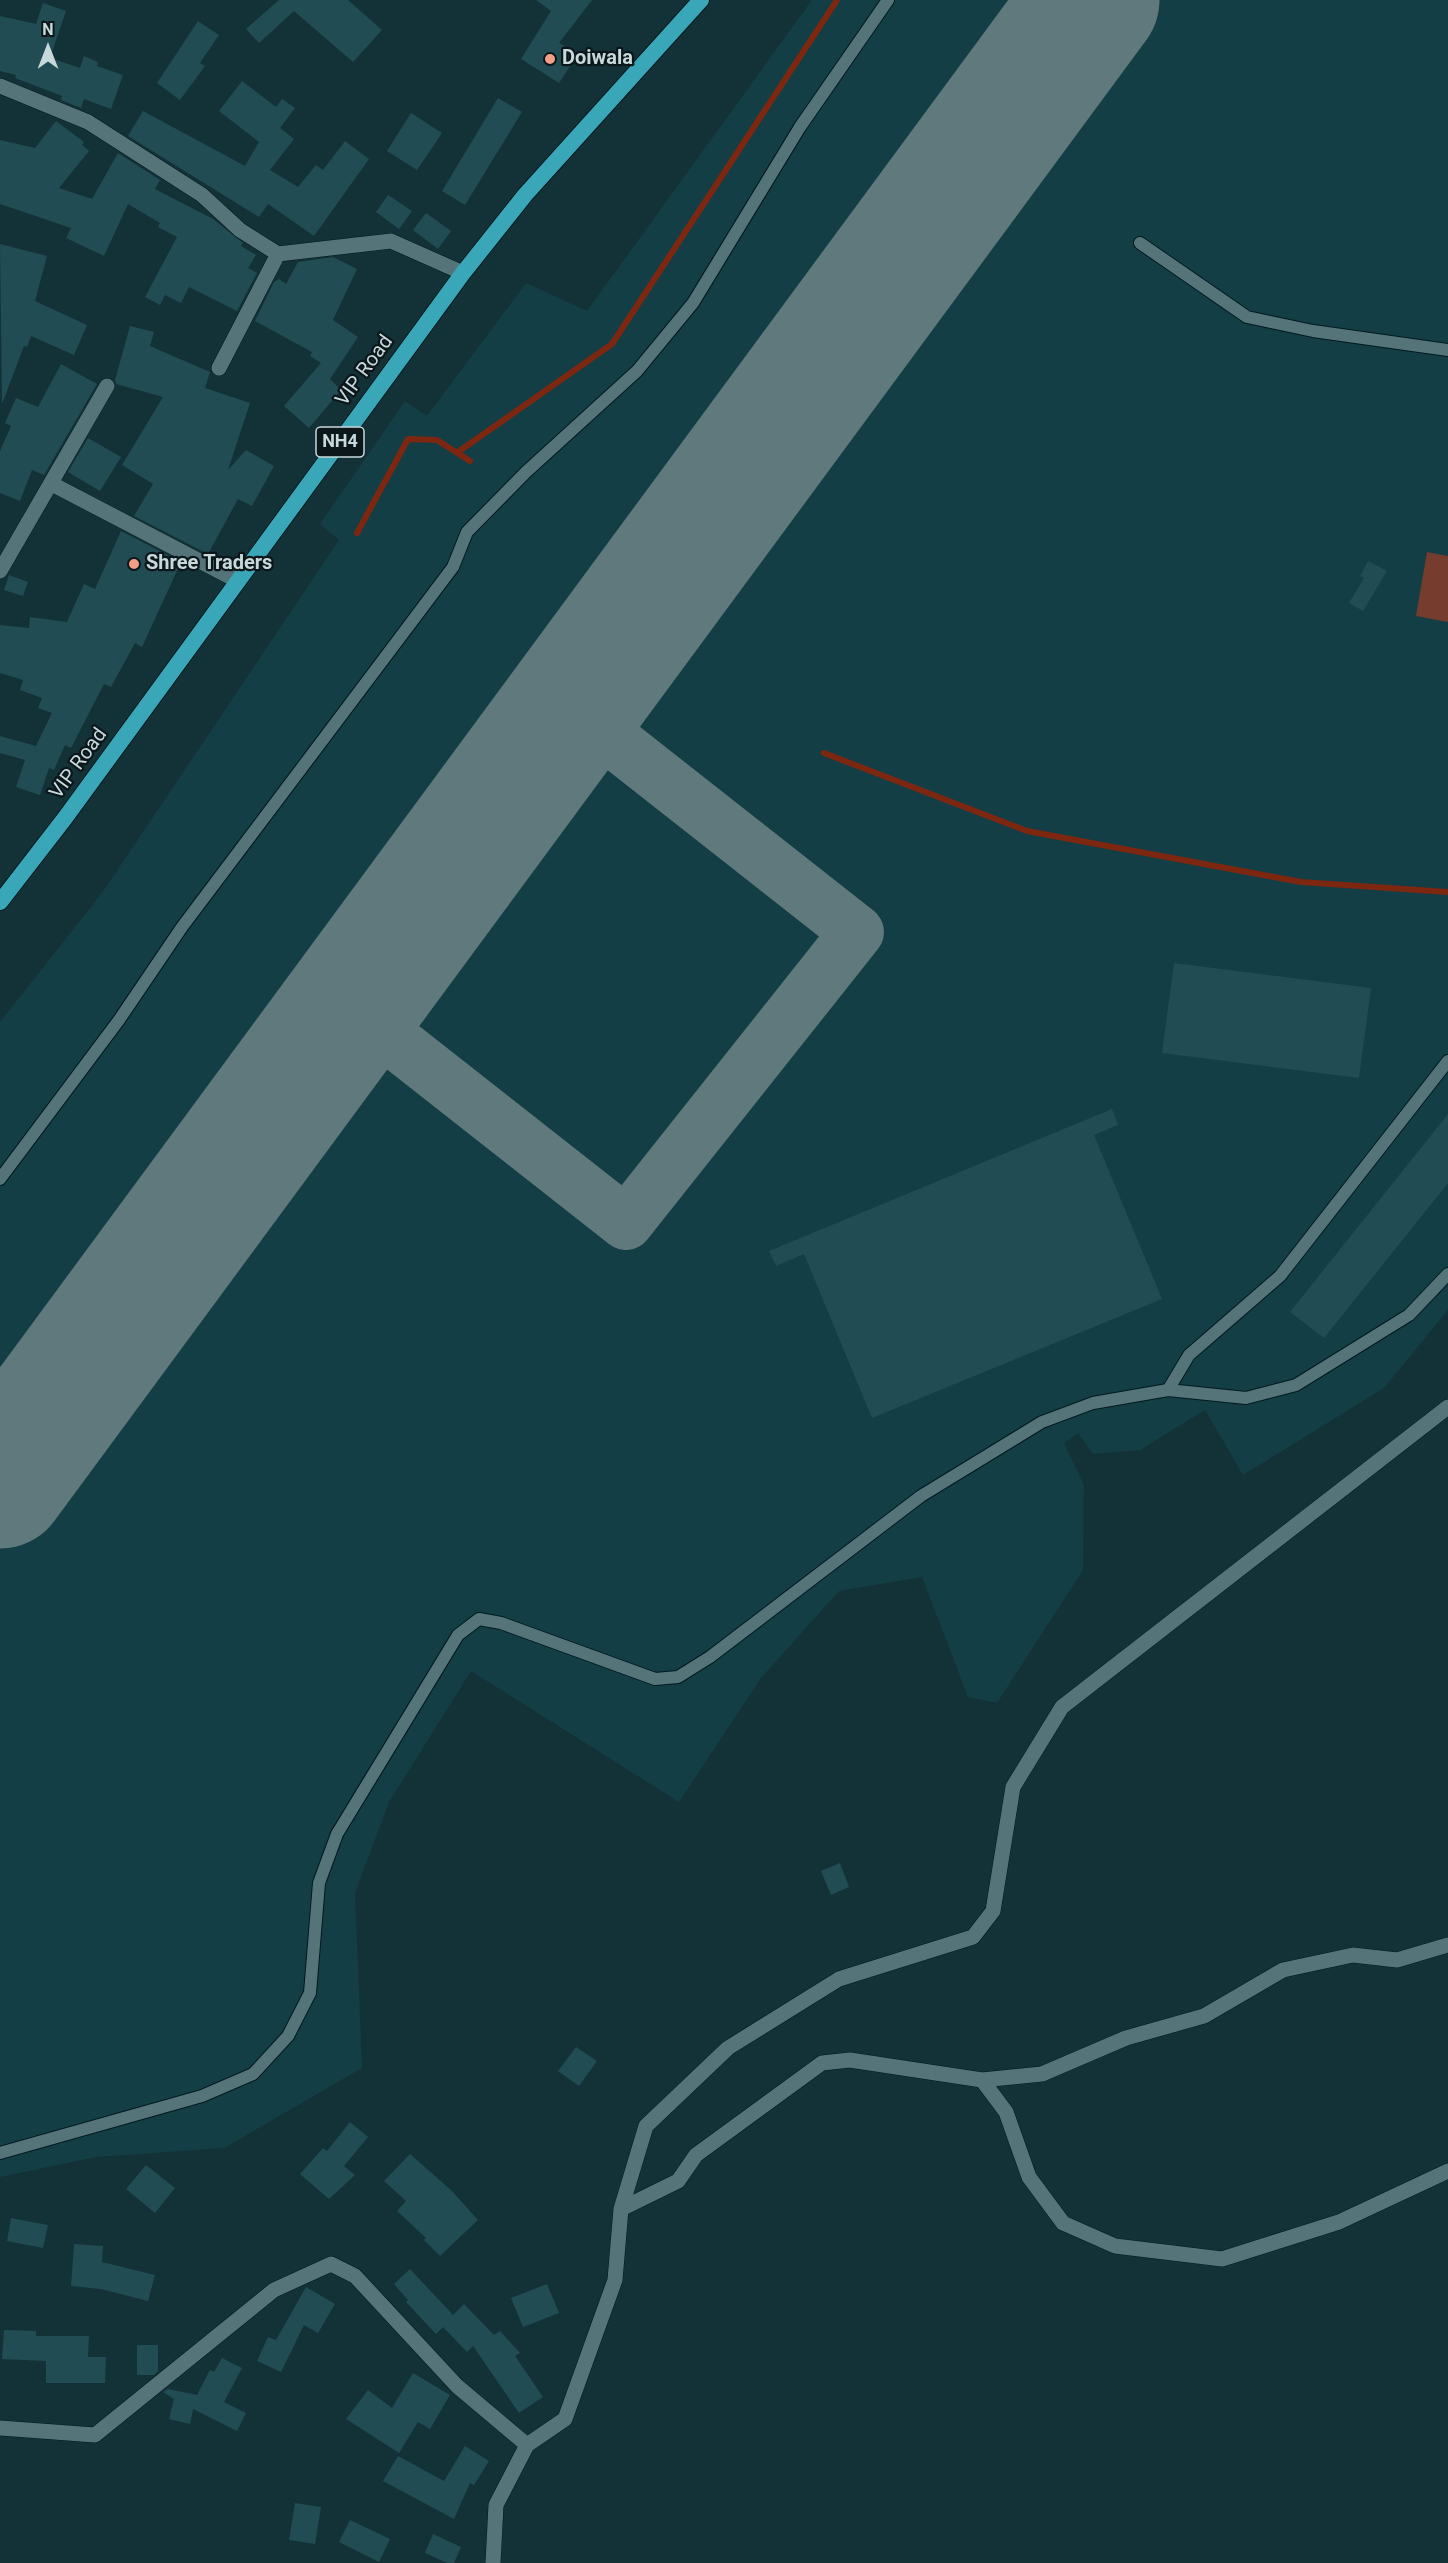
<!DOCTYPE html>
<style>
body{margin:0}
#map{position:relative;width:1448px;height:2563px;overflow:hidden;background:#133237;font-family:Roboto,sans-serif}
canvas{display:block}
.north{position:absolute;left:18px;top:18px;width:60px;height:60px;-webkit-text-stroke:4px #0b171a;paint-order:stroke;rotate:0deg;font-size:16px;font-weight:700;line-height:24px;text-align:center;color:#c8d9dc}
.north::after{content:'';display:block;margin:auto;width:21px;height:27px;background:#c8d9dc;clip-path:polygon(50% 0,100% 100%,50% 72%,0 100%)}
</style>
<div id="map">
<canvas width="1448" height="2563"></canvas>
<div class="north">N</div>
</div>
<script>
const ctx = document.querySelector('canvas').getContext('2d');
ctx.lineJoin = 'round';
function paint(path, color) {
  ctx.fillStyle = color;
  ctx.fill(path, 'evenodd');
}
function trace(path, color, width, dash) {
  ctx.strokeStyle = color;
  ctx.lineWidth = width;
  ctx.lineCap = dash ? 'butt' : 'round';
  ctx.setLineDash(dash || []);
  ctx.stroke(path);
}
function label(font, color, halo, rows, align = 'center') {
  ctx.font = font + ' Roboto,sans-serif';
  ctx.lineWidth = 4.5;
  ctx.setLineDash([]);
  ctx.textBaseline = 'middle';
  ctx.strokeStyle = halo;
  ctx.fillStyle = color;
  for (const [text, x, y, turn = 0] of rows) {
    ctx.save();
    ctx.translate(x, y);
    ctx.rotate((+turn || 0) * Math.PI / 180);
    ctx.textAlign = isNaN(turn) ? turn : align;
    if (halo) ctx.strokeText(text, 0, 0);
    ctx.fillText(text, 0, 0);
    ctx.restore();
  }
}
const built = new Path2D(`
 M812,0H1448V1310L1384,1388L1243,1475L1205,1410L1140,1450L1093,1454L1078,1433L1064,1443L1084,1485L1083,1570L997,1703L968,1697L922,1577L839,1591L761,1678L679,1802L471,1671L389,1802L355,1893L362,2068L224,2148L96,2157L0,2177V1022L102,893L339,540L320,524L405,401L427,416L526,283L587,311Z`);
const green = new Path2D(`
 M1427,552L1448,556V622L1416,616Z`);
const stream = new Path2D(`
 M458,452L612,344L837,0
 M357,533L408,439L437,440L470,461
 M824,753L1027,831L1301,882L1448,892`);
const taxiway = new Path2D(`
 M350,1006L626,1223L857,932L571,707`);
const runway = new Path2D(`
 M0,1481L1092,0`);
const building = new Path2D(`
 M279,0H348L382,30L353,62L294,11L259,43L246,29Z
 M536,0H592L559,43L578,54L559,83L521,59L551,11Z
 M43,3L66,11L50,58L80,68L84,56L98,62L97,66L123,75L111,109L84,99L81,108L61,100L62,96L15,78L16,75L0,71V16L36,24Z
 M198,21L219,35L200,63L205,66L180,100L157,83Z
 M242,81L276,107L282,99L295,108L280,128L294,139L270,170L298,187L316,165L323,170L345,141L369,159L314,236L268,204L259,217L128,136L143,111L245,166L259,142L219,111Z
 M498,98L522,112L465,205L442,191Z
 M411,113L442,133L417,170L387,151Z
 M56,121L84,142L82,145L89,151L59,188L92,199L118,153L160,180L155,189L213,219L243,243L241,246L256,255L248,268L257,273L237,311L189,287L181,303L165,295L160,305L145,297L177,237L158,227L160,223L128,204L104,256L66,238L71,228L0,204V140L35,148Z
 M388,195L412,211L399,229L376,212Z
 M426,213L451,231L438,249L413,230Z
 M0,244L47,256L35,301L87,325L74,355L31,336L27,347L24,346L2,404Z
 M333,257L357,269L333,320L358,337L330,379L341,390L309,428L284,406L321,363L310,356L312,352L255,321L274,282L279,279L286,284L298,262Z
 M130,326L154,332L150,346L210,372L205,388L250,403L228,470L246,450L274,466L252,506L238,499L208,554L134,516L153,484L122,465L163,397L116,384L115,380Z
 M61,364L97,384L44,475L32,470L20,501L0,493V451L11,426L5,423L16,398L38,407Z
 M88,438L121,457L100,491L68,472Z
 M121,531L181,562L142,647L135,643L111,687L104,684L71,748L65,745L54,770L49,768L40,795L16,787L25,760L0,753V736L36,746L52,713L38,708L42,698L20,690L23,680L0,673V625L29,628L30,617L67,622L84,584L95,589Z
 M1368,561L1387,571L1363,611L1349,603L1364,578L1360,576Z
 M9,575L28,582L23,596L4,590Z
 M1174,963L1371,988L1359,1078L1162,1053Z
 M1112,1109L1118,1125L1094,1135L1162,1299L872,1418L804,1254L776,1266L769,1251Z
 M1448,1114V1183L1324,1338L1290,1312Z
 M840,1863L849,1887L831,1895L821,1871Z
 M576,2047L597,2061L579,2086L558,2071Z
 M350,2122L368,2137L344,2166L355,2175L329,2199L300,2174L323,2148L327,2151Z
 M410,2154L452,2191L478,2220L440,2256L424,2240L426,2238L397,2211L406,2201L384,2181Z
 M146,2165L175,2188L155,2213L126,2189Z
 M11,2218L48,2225L43,2248L7,2241Z
 M74,2244L103,2246L102,2262L155,2275L148,2301L101,2289L71,2286Z
 M410,2269L453,2315L464,2304L494,2335L500,2331L520,2353L515,2356L543,2397L519,2413L473,2346L467,2352L443,2327L436,2334L406,2302L408,2300L394,2284Z
 M547,2284L559,2313L523,2327L511,2298Z
 M306,2287L335,2304L318,2333L304,2325L281,2372L257,2361L268,2337L276,2340Z
 M4,2330L36,2331V2336H89L88,2357H106L105,2383H46V2361L2,2359Z
 M137,2345H158V2371L154,2375H137Z
 M222,2358L242,2368L224,2402L246,2413L237,2431L193,2409L190,2424L169,2419L174,2399L163,2392L168,2389L197,2395L210,2370L214,2372Z
 M413,2373L450,2395L430,2429L418,2422L399,2453L346,2419L368,2390L392,2408Z
 M465,2446L489,2461L474,2485L470,2483L454,2519L383,2481L398,2456L444,2481Z
 M295,2503L321,2507L315,2544L289,2540Z
 M350,2520L390,2539L379,2562L339,2542Z
 M433,2534L461,2547L454,2563H447L425,2553Z`);
const service = new Path2D(`
 M1140,243L1247,317L1313,331L1448,350
 M0,1179L119,1020L182,927L453,567L467,532L526,472L637,371L693,303L800,127L888,0
 M1168,1390L1189,1355L1280,1276L1448,1061
 M0,2153L202,2096L253,2074L288,2036L310,1993L319,1883L337,1834L458,1635L479,1619L501,1623L655,1679L678,1677L710,1657L921,1496L1042,1422L1093,1403L1168,1390L1246,1398L1296,1385L1409,1315L1448,1274`);
const minor = new Path2D(`
 M0,86L88,122L202,195L240,230L278,254L391,241L463,273
 M219,368L278,254
 M52,484L238,581
 M0,571L107,386
 M982,2080L1006,2112L1029,2177L1063,2223L1115,2246L1222,2259L1339,2222L1448,2171
 M621,2209L678,2181L696,2155L822,2063L850,2060L982,2080L1042,2074L1126,2038L1204,2016L1283,1970L1353,1955L1397,1960L1448,1945
 M0,2428L95,2435L274,2290L331,2264L355,2276L457,2386L527,2445L565,2419L615,2280L621,2209L646,2126L728,2048L839,1979L973,1937L993,1911L1013,1787L1062,1707L1448,1407
 M493,2563L496,2505L527,2445`);
const trunk = new Path2D(`
 M0,902L65,818L463,273L525,195L701,0`);
const markers = [
 [550,59,6,"#f49e88"],
 [134,564,6,"#f49e88"]
];
const shields = [
 [340,442,48]
];
const shieldNames = [
 ["NH4",340,442]
];
const poiNames = [
 ["Doiwala",562,59],
 ["Shree Traders",146,564]
];
const streetNames = [
 ["VIP Road",365,371,-54],
 ["VIP Road",79,764,-54]
];
paint(built, '#143e45');
paint(green, '#763d2e');
trace(stream, '#7d2710', 6);
trace(taxiway, '#60797d', 54);
trace(runway, '#60797d', 135);
paint(building, '#214c53');
trace(service, '#00191f', 14);
trace(minor, '#00191f', 16);
trace(trunk, '#00191f', 18);
trace(service, '#55747a', 12);
trace(minor, '#55747a', 15);
trace(trunk, '#3aa7b9', 16);
for (const [x, y, r, color] of markers) {
  const dot = new Path2D();
  dot.arc(x, y, r, 0, 2 * Math.PI);
  ctx.fillStyle = color;
  ctx.fill(dot);
  trace(dot, '#0b171a', 2);
}
for (const [x, y, w] of shields) {
  const box = new Path2D();
  box.roundRect(x - w / 2, y - 15, w, 30, 4.5);
  ctx.fillStyle = '#0b171a';
  ctx.fill(box);
  trace(box, '#c8d9dc', 1.5);
}
label('bold 18px', '#c8d9dc', null, shieldNames);
label('bold 20px', '#c8d9dc', '#0b171a', poiNames, 'left');
label('20px', '#c8d9dc', '#0b171a', streetNames);
</script>
